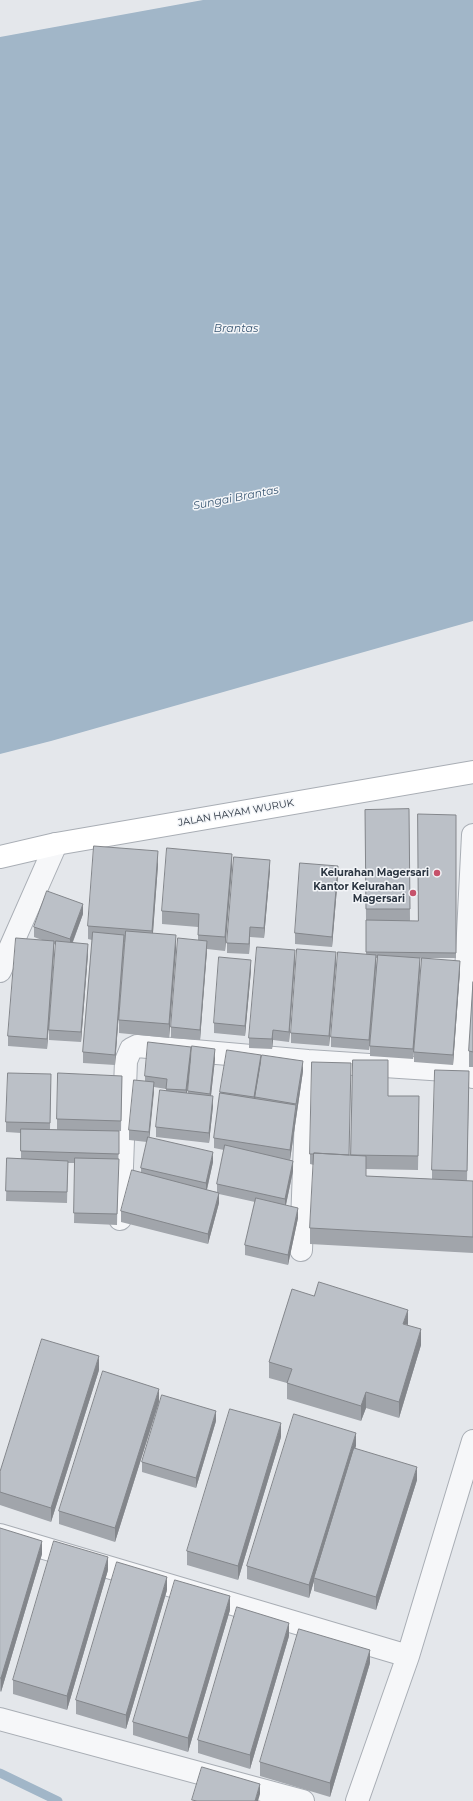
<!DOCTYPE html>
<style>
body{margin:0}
canvas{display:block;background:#e4e7eb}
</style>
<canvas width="473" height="1801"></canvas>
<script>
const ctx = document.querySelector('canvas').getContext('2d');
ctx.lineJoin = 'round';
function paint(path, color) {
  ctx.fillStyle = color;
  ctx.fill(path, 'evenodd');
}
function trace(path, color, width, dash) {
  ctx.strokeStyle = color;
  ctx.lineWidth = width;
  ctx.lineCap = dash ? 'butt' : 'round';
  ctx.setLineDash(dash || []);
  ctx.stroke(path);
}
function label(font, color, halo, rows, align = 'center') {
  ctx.font = font + ' Montserrat,sans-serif';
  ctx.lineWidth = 3;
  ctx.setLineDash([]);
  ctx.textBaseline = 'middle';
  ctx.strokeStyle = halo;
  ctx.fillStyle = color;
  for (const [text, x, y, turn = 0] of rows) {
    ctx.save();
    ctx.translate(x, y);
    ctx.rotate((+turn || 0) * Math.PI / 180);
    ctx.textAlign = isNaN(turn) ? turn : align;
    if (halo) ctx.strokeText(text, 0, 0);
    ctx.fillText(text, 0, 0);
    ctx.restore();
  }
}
const water = new Path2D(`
 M203,0H473V621L51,741L0,754V37Z`);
const stream = new Path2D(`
 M0,1773L58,1801`);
const minor = new Path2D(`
 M0,971L56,844
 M461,1071L473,835
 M120,1219L126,1061L131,1049L137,1046L308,1061L461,1071L473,1077
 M301,1250L308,1061
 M0,1535L408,1656
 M0,1719L303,1801
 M357,1801L408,1656L473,1441`);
const secondary = new Path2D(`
 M0,857L56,844L473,772`);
const wall = new Path2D(`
 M409,809L410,921H418L456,815V958H429L460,971L453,1065L414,1062V1052L422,958H420V968L413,1059L370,1056V1046L377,958H376V965L369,1050L331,1047V1037L366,954V920L365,810Z
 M158,865L153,933L176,949L169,1038L119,1033V1020L125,943L124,942L115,1065L83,1063V1052L92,940L88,939V926Z
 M232,867L225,951L207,949L200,1040L171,1038V1027L198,940V927L162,924V911Z
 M270,870L264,938L250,937L249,954L227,953V943Z
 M338,876L332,947L295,944V933Z
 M83,914L73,942L88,954L81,1042L49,1040V1030L56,945L54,944V951L47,1049L8,1046V1036L42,940L34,937V927Z
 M295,960L289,1042L273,1040L272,1049L249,1048V1038Z
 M336,962L329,1046L291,1043V1033Z
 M251,970L245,1036L214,1033V1023Z
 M473,982V1067H469V1051Z
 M191,1057L187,1093H188V1091L215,1059L211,1096L213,1106L209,1143L156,1137V1127L166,1091V1089L154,1087L149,1137L213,1162L207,1190L217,1192V1184L224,1150L214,1148V1138L220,1092L261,1062L303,1071L290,1160L293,1171L286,1205L298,1218L288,1265L245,1255V1245L255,1202L219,1194V1203L208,1244L121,1222V1211L141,1172V1168L147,1142L129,1140V1130L145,1081V1076Z
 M353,1060L388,1096L419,1110L418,1170L366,1169V1176L432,1179V1170L469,1081L467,1181H473V1253L310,1244V1228L314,1165L310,1164V1154L351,1155Z
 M122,1076L121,1131H119L117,1225L74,1223L75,1163H68L67,1203L6,1201L7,1158L21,1159V1133L6,1132V1122L51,1084L50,1129L57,1130V1119Z
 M408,1325L421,1345L399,1418L366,1408L361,1421L287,1399V1383L269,1378V1362Z
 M99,1370L51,1522L0,1505V1472Z
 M159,1402L115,1542L59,1524V1511Z
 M216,1421L196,1488L142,1472V1462Z
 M281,1437L238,1580L187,1565V1551Z
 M356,1446L355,1448L417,1480L376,1610L314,1591V1581L309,1598L247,1579V1566Z
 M0,1528L42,1554L1,1692L0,1691Z
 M108,1570L67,1710L13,1694V1680Z
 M167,1590L126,1729L76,1714V1700Z
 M230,1610L188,1752L133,1735V1722Z
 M289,1636L250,1769L198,1753V1740Z
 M370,1663L330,1797L260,1776V1762Z`);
const shadedWall = new Path2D(`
 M158,851V865L152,945V931Z
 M232,854V867L225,951V937Z
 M270,860V870L264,938V928Z
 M338,866V876L332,947V937Z
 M83,904V914L70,949V939Z
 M250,927V937L249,954V944Z
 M124,935V945L115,1065V1055Z
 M176,935V949L169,1038V1024Z
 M54,941V951L47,1049V1039Z
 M207,941V951L200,1040V1030Z
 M88,944V954L81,1042V1032Z
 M295,950V960L289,1042V1032Z
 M336,952V962L329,1046V1036Z
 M376,955V965L369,1050V1040Z
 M420,958V968L413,1059V1049Z
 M251,960V970L245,1036V1026Z
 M460,961V971L453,1065V1055Z
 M273,1030V1040L272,1049V1039Z
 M191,1047V1057L186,1101V1090Z
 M215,1049V1059L210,1104V1094Z
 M261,1055V1065L254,1107V1097Z
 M303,1061V1071L290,1160V1150Z
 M154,1082V1092L149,1142V1132Z
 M213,1096V1106L209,1143V1133Z
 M213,1152V1162L206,1193V1183Z
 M293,1161V1171L285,1209V1199Z
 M219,1193V1203L208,1244V1234Z
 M298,1208V1218L288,1265V1255Z
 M408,1310V1325L403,1324Z
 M421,1329V1345L399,1418V1402Z
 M99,1356V1370L51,1522V1508Z
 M159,1389V1402L115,1542V1528Z
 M366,1392V1408L361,1421V1406Z
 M216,1411V1421L196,1488V1478Z
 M281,1423V1437L238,1580V1566Z
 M356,1433V1446L315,1578H314V1581L309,1598V1585Z
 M417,1467V1480L376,1610V1597Z
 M42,1541V1554L1,1692V1678Z
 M108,1557V1570L67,1710V1696Z
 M167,1577V1590L126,1729V1715Z
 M230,1596V1610L188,1752V1738Z
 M289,1623V1636L250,1769V1755Z
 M370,1650V1663L330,1797V1783Z
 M260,1784V1794L258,1801H255Z`);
const building = new Path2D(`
 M409,809L410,909H366L365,810Z
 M418,814L456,815V953L366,952V920L418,921Z
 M94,846L158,851L152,931L88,926Z
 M167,848L232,854L225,937L198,935L199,914L162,911Z
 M234,857L270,860L264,928L250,927L249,944L227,943Z
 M300,863L338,866L332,937L295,933Z
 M47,891L83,904L70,939L34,927Z
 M126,931L176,935L169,1024L119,1020Z
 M93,932L124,935L115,1055L83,1052Z
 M16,938L54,941L47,1039L8,1036Z
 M178,938L207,941L200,1030L171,1027Z
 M56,941L88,944L81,1032L49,1030Z
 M257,947L295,950L289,1032L273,1030L272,1039L249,1038Z
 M297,949L336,952L329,1036L291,1033Z
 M338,952L376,955L369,1040L331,1037Z
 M378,955L420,958L413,1049L370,1046Z
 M219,957L251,960L245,1026L214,1023Z
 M422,958L460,961L453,1055L414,1052Z
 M473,982V1052L469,1051Z
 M148,1042L191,1047L186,1090L166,1089L167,1079L145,1076Z
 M192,1046L215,1049L210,1094L188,1091Z
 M227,1050L261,1055L254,1097L220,1092Z
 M262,1055L303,1061L296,1104L255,1097Z
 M353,1060H388V1096H419L418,1156L351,1155Z
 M312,1062L351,1063L349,1155L314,1153V1154H310Z
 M435,1070L469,1071L467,1171L432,1170Z
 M8,1073L51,1074L50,1123L6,1122Z
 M58,1073L122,1076L121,1121L57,1119Z
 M134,1080L154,1082L149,1132L129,1130Z
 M160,1090L213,1096L209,1133L156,1127Z
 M220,1093L296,1105L290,1150L214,1138Z
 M21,1129L119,1131V1154L21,1151Z
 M148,1137L213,1152L206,1183L141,1168Z
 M225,1145L293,1161L285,1199L217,1184Z
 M314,1153L366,1156V1176L473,1181V1237L310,1228Z
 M7,1158L68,1161L67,1192L6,1191Z
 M75,1158L119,1159L117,1214L74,1213Z
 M132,1170L219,1193L208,1234L121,1211Z
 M256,1198L298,1208L288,1255L245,1245Z
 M319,1282L408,1310L403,1324L421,1329L399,1402L366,1392L361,1406L287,1383L292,1369L269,1362L292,1289L314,1296Z
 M42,1339L99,1356L51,1508L0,1492V1472Z
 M103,1371L159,1389L115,1528L59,1511Z
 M162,1395L216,1411L196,1478L142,1462Z
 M230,1409L281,1423L238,1566L187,1551Z
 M294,1414L356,1433L309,1585L247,1566Z
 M354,1448L417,1467L376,1597L314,1578Z
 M0,1528L42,1541L1,1678H0Z
 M54,1541L108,1557L67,1696L13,1680Z
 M117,1562L167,1577L126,1715L76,1700Z
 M175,1580L230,1596L188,1738L133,1722Z
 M237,1607L289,1623L250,1755L198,1740Z
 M299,1629L370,1650L330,1783L260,1762Z
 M202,1767L260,1784L255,1801H197L192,1800Z`);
const markers = [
 [437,873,4,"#c6526b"],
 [413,893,4,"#c6526b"]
];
const streetNames = [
 ["JALAN HAYAM WURUK",236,813,-10]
];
const poiNames = [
 ["Kelurahan Magersari",429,873],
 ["Kantor Kelurahan",405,887],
 ["Magersari",405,899]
];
const waterNames = [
 ["Brantas",236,329],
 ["Sungai Brantas",236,498,-11]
];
paint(water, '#a1b6c8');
trace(stream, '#a1b6c8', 9);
trace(minor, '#a9aeb5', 24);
trace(secondary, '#a9aeb5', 24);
trace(minor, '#f6f7f9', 22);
trace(secondary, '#fff', 22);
paint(wall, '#a1a5ab');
paint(shadedWall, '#83868b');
paint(building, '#bbc0c7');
trace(building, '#83868b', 1);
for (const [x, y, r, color] of markers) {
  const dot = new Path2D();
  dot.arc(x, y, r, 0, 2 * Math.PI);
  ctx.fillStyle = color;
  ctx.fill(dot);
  trace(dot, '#f3f5f8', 1.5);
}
label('10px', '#2c3642', '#f3f5f8', streetNames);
label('bold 10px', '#2c3642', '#f3f5f8', poiNames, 'right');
label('italic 11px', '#395773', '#f3f5f8', waterNames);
</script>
